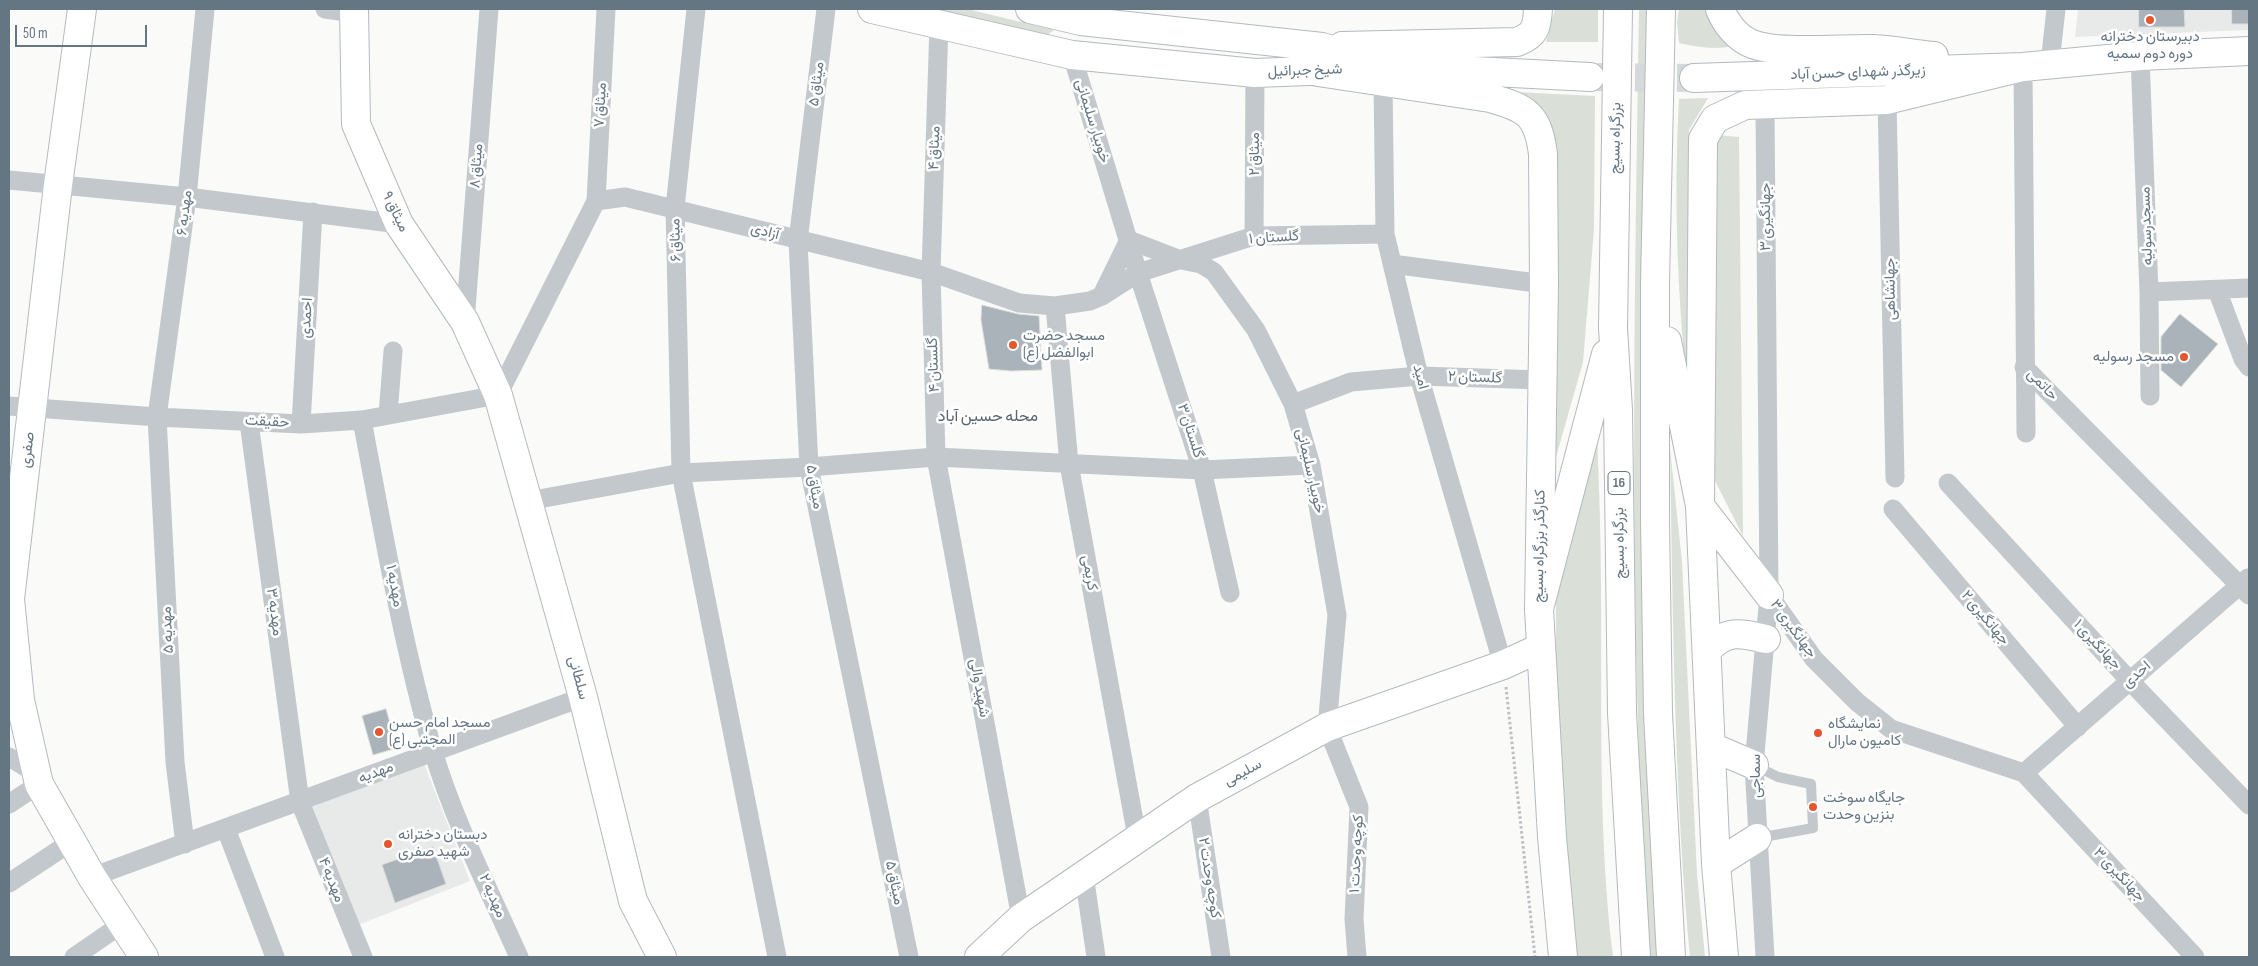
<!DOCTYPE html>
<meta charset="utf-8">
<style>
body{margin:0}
#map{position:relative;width:2258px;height:966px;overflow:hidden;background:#fafaf8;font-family:"Sofia Sans Condensed",sans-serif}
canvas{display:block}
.frame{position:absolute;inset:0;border:10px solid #657683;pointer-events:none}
.scale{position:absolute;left:15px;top:25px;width:132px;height:22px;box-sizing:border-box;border:2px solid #657683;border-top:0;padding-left:6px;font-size:15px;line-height:18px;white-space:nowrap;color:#657683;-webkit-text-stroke:4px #fff;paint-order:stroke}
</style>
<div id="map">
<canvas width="2258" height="966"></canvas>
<div class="frame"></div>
<div class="scale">50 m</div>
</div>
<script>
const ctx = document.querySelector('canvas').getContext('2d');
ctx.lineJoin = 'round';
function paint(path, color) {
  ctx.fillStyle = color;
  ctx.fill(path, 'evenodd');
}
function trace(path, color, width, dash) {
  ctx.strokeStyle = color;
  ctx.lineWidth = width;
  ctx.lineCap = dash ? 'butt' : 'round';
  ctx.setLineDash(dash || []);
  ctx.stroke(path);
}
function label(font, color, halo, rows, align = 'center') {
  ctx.font = font + ' "Sofia Sans Condensed",Vazirmatn,sans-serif';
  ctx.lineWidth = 5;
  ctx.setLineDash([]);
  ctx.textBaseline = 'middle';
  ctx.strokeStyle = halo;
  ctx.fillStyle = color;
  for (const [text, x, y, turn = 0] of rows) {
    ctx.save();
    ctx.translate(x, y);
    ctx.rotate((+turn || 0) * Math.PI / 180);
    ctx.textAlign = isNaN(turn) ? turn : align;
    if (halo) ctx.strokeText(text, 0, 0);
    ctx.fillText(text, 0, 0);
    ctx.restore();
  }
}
const built = new Path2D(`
 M2078,9H2232V24H2249V30L2075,37Z
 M423,761L470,881L353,927L306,807Z`);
const green = new Path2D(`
 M922,9H967L1054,30L1046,36Z
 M1555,9H1598V42H1546Z
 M1639,9H1648L1647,690L1651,852L1657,957H1649C1628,642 1634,325 1639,9Z
 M1679,9H1710L1738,45C1718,50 1700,48 1679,43L1677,22Z
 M1516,92L1595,96L1594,229L1583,362L1552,471V133Z
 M1708,98L1689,130V409C1678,306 1673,202 1679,99Z
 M1715,135L1739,137L1743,536L1709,469Z
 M1597,434C1599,486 1601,538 1601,590C1602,712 1598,836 1613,957H1572L1556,690V582Z
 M1670,448L1682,562L1697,874L1705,957H1690C1674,788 1673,618 1670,448Z`);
const building = new Path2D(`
 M2139,9H2184L2185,27H2139Z
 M2232,9H2249V24H2232Z
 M982,305L1018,314L1039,316L1042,370L1011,371L989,369L981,320Z
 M2180,314L2218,344L2181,387L2161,370V337Z
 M386,709L397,748L373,755L362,716Z
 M433,847L446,884L395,903L382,865Z`);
const secondaryTunnel = new Path2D(`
 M1593,77L1694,78`);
const path = new Path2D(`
 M1506,687L1535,957`);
const lane = new Path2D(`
 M1754,765L1778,777L1811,784L1813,828L1758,838`);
const street = new Path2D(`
 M325,9L354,13
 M696,9L675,208L681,473L777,957
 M826,9L798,241L809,467L909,957
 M939,24L931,272L936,457L1021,918
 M1072,55L1138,273L1202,470L1230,593
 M2140,56L2149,292L2150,396
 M2050,63L2056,9
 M2023,67L2026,433
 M1383,82L1385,234L1419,376L1503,665
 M1887,100L1895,478
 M1765,105L1769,595L1814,659L1857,702L1891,729L2024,773L2195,957
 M9,180L187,197L399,224
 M596,201L606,9
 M1254,236L1255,73
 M1392,264L1544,284
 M2217,290L2243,359L2249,367
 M2149,292L2249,288
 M1102,295L1129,240L1181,260L1201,264L1214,272L1256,330L1293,404L1311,465L1337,615L1327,727L1359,807L1354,919L1357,957
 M1055,306L1069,464L1137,837
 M465,322L489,9
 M2024,367L2249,595
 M1293,404L1351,382L1419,376L1542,380
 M9,406L157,417L301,424L362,420L498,395L596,201L625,197L931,272L1019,303L1055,306L1090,301L1102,296L1138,273L1254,236L1385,234
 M388,415L393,351
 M362,420C383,531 402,642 433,751C454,821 489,890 519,957
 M249,422L300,802L363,957
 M301,424L313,212
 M1948,483L2130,681L2249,805
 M528,501L681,473L809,467L936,457L1202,470L1311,465
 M1893,509L2078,727
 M9,757L37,774
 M2024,773L2248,578
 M1197,798L1221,957
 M9,804L39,784
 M226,829L275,957
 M185,844L175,762L157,417L187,197L205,9
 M1084,875L1096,957
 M92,877L583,697
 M9,883L71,842
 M74,957L122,924
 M1765,957L1754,765L1769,595`);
const secondary = new Path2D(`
 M82,9L58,185L10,599L20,700L39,784L92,877L144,957
 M354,9L356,124L399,224L465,322L498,395L583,697L633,901L662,957
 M872,9L1072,55L1255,73L1336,70
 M1030,9L1081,21L1322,47L1385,66
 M1720,9C1725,22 1736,37 1750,43C1775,55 1842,48 1873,49C1893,50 1914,54 1934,56
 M1342,46L1517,42C1535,35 1537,28 1538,9
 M1377,66L1590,77
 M1318,72L1490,98C1527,108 1538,115 1543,154L1544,284L1539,609L1552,837L1563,957
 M1694,78L2023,67L2140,56L2249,51
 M1700,506L1769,595
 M1708,649C1727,629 1741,633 1766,639
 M1712,747L1754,765
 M1716,864L1757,838
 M979,957L1021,918L1197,798L1327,727L1503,665L1540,648
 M1724,957L1716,864L1700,506L1703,139L1715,119L1745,105L1887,100L2023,67`);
const highway = new Path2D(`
 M1618,9L1613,328L1618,410L1622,713L1636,957
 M1661,9L1655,283V520L1658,714L1671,957
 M1667,341L1700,506
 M1539,609L1606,354`);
const markers = [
 [2150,20,5,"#e4572e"],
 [1013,345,5,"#e4572e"],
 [2184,357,5,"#e4572e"],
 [379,732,5,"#e4572e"],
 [1818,733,5,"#e4572e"],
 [1813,807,5,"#e4572e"],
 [388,844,5,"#e4572e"]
];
const shields = [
 [1619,483,22]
];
const shieldNames = [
 ["16",1619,483]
];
const poiNames = [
 ["دبیرستان دخترانه",2150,37,"center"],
 ["دوره دوم سمیه",2150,54,"center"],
 ["مسجد حضرت",1023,336],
 ["ابوالفضل (ع)",1023,353],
 ["مسجد رسولیه",2174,357,"right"],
 ["مسجد امام حسن",389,723],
 ["المجتبی (ع)",389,740],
 ["نمایشگاه",1828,724],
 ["کامیون مارال",1828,741],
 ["جایگاه سوخت",1823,798],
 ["بنزین وحدت",1823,815],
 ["دبستان دخترانه",398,835],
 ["شهید صفری",398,852]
];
const streetNames = [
 ["شیخ جبرائیل",1305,71,-2],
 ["زیرگذر شهدای حسن آباد",1858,73,-2],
 ["میثاق ۵",817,84,-83],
 ["میثاق ۷",601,105,-87],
 ["خوبیار سلیمانی",1092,121,73],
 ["بزرگراه بسیج",1616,138,-89],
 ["میثاق ۴",935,148,-88],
 ["میثاق ۲",1255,154,-90],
 ["میثاق ۸",477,166,-86],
 ["میثاق ۹",395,212,64],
 ["مهدیه ۶",185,213,-83],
 ["جهانگیری ۳",1766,217,-90],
 ["مسجدرسولیه",2147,226,-92],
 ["آزادی",765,232,15],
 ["گلستان ۱",1274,238,-4],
 ["میثاق ۶",676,240,-91],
 ["جهانشاهی",1891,289,-91],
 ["احمدی",307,318,-87],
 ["گلستان ۴",934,365,-92],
 ["امید",1420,377,75],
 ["گلستان ۲",1475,378,2],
 ["حاتمی",2042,385,46],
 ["حقیقت",267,422,3],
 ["گلستان ۳",1190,431,72],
 ["صفری",28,450,-83],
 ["خوبیار سلیمانی",1310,471,77],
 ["میثاق ۵",814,487,80],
 ["بزرگراه بسیج",1620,543,-91],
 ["کنارگذر بزرگراه بسیج",1540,546,-89],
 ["کریمی",1089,573,80],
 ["مهدیه ۱",394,586,79],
 ["مهدیه ۳",274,612,82],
 ["جهانگیری ۲",1985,618,50],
 ["جهانگیری ۳",1793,629,54],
 ["مهدیه ۵",168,630,-93],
 ["جهانگیری ۱",2097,645,47],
 ["احدی",2137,675,-41],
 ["سلطانی",578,678,75],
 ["شهید والی",979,688,80],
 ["مهدیه",376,773,-21],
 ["سلیمی",1243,773,-29],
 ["سماجی",1756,776,-90],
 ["کوچه وحدت ۱",1357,854,-87],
 ["جهانگیری ۳",2119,875,47],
 ["کوچه وحدت ۲",1209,878,81],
 ["مهدیه ۴",331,880,68],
 ["میثاق ۵",894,883,78],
 ["مهدیه ۲",492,896,66]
];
const neighbourhoodNames = [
 ["محله حسین آباد",988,417]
];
paint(built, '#e8e9e9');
paint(green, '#dadfd7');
paint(building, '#aab3b9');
trace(building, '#dcdcda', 1);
trace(secondaryTunnel, '#d5d9db', 28, [28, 14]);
trace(secondary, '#b3babf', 30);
trace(highway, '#b4b9bd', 30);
trace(path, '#bbbfc2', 3, [2.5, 2.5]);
trace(lane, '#c3c8cc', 10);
trace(street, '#c3c8cc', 19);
trace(secondary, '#fff', 28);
trace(highway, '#fff', 28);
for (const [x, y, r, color] of markers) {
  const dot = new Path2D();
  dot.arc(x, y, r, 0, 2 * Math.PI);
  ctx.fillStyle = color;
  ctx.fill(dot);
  trace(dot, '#fff', 2);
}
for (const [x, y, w] of shields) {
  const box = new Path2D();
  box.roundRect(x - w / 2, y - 11.5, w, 23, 4);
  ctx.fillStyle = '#fff';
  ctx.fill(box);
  trace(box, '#657683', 1);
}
label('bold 14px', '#657683', null, shieldNames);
label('15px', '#657683', '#fff', poiNames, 'left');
label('15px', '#657683', '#fff', streetNames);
label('16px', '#57646e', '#fff', neighbourhoodNames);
</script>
